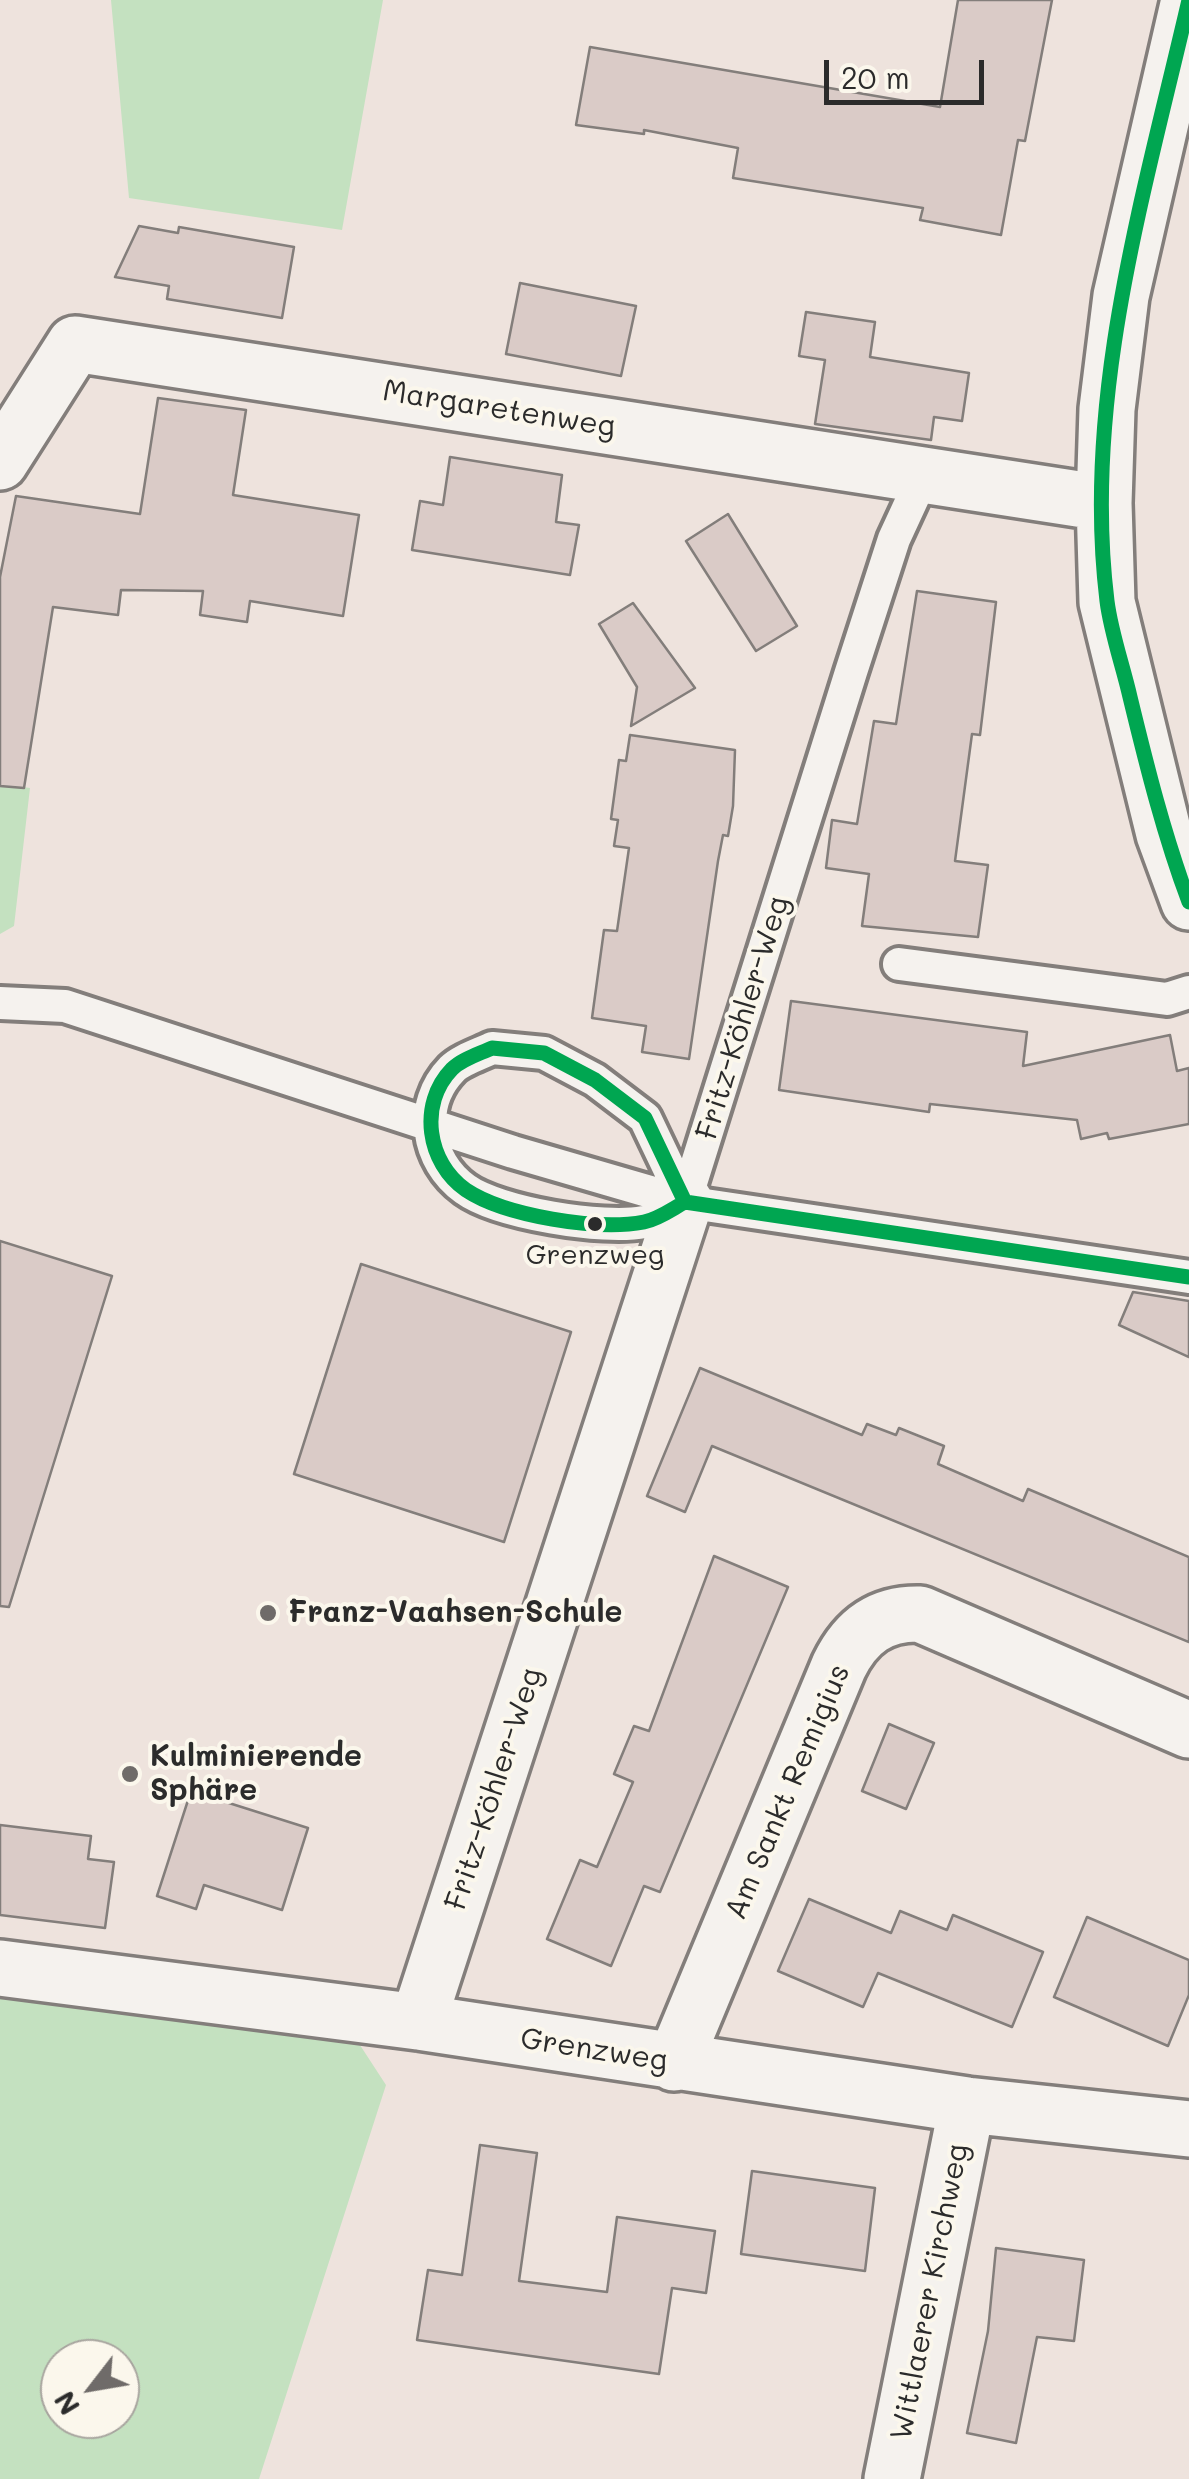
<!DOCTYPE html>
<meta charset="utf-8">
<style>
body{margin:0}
#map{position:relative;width:1189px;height:2479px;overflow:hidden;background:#eee3dd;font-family:Mali,sans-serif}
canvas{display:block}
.north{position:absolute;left:40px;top:2339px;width:100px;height:100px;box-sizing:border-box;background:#fbf7ec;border:2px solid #a8a59f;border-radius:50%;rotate:239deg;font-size:28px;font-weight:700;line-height:40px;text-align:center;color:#2b2b2b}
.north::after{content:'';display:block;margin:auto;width:35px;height:45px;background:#6f6b69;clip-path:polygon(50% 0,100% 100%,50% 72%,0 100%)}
.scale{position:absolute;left:824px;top:60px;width:160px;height:45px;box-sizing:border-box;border:5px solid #2b2b2b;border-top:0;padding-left:12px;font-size:30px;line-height:35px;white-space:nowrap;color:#2b2b2b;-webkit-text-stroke:8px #fbf7ec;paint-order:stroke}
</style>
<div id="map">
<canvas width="1189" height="2479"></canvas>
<div class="north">N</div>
<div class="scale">20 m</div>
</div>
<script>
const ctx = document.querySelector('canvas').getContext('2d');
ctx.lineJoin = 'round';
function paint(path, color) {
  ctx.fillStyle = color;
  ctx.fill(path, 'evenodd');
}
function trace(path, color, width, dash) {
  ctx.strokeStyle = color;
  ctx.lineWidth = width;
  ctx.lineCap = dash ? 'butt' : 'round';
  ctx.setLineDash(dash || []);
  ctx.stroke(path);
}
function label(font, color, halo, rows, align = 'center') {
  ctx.font = font + ' Mali,sans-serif';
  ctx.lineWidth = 8;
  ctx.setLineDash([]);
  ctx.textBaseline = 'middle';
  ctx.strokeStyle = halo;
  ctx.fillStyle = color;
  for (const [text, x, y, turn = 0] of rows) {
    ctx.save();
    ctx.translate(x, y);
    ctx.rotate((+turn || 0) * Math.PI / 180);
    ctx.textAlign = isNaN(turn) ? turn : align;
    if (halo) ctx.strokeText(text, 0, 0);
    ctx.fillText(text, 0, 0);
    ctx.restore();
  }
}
const green = new Path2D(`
 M111,0H383L342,230L129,198Z
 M0,784L30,788L14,926L0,934Z
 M0,1975L343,2019L386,2085L259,2479H0ZM60,2359H120V2419H60Z`);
const building = new Path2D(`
 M958,0H1052L1025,141L1018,140L1001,235L920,220L923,208L733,178L738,148L644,130V134L576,125L590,47L940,107Z
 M139,226L178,233L179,227L294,247L282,318L167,299L169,286L115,277Z
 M520,283L636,306L621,376L506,354Z
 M806,312L875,322L870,357L969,373L962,421L934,417L931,440L815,424L825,360L799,356Z
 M158,398L246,410L233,495L359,515L343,616L250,601L247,622L200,615L203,591L121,590L118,615L53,607L24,788L0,786V577L16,496L140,514Z
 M450,457L562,475L556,522L579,525L570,575L412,550L420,501L443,505Z
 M728,514L797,626L756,651L686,541Z
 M917,591L996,602L980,735L972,734L955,861L988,865L978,937L862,926L869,874L826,868L832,820L857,824L874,721L896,724Z
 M633,603L695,688L631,726L637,687L599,624Z
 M630,735L735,750L733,806L728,836L723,835L718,861L689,1059L642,1052L646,1026L592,1018L604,930L617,931L629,848L614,846L618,820L611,819L619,760L626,761Z
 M791,1001L1027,1032L1023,1066L1170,1035L1177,1071L1189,1068V1124L1109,1139L1107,1133L1081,1139L1077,1120L930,1104L929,1112L779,1090Z
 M0,1241L112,1276L9,1607L0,1606Z
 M361,1264L571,1332L504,1542L294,1474Z
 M1133,1292L1189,1301V1357L1119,1325Z
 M700,1368L862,1435L867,1424L896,1435L899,1428L944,1446L938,1464L1023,1501L1028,1489L1189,1557V1642L712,1446L685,1512L647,1496Z
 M714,1556L788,1587L660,1892L644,1886L611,1966L547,1939L580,1860L597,1867L633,1782L614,1774L634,1726L649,1731Z
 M889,1724L934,1743L906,1809L862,1791Z
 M191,1791L308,1828L282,1910L204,1885L196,1909L157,1896Z
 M0,1825L91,1836L88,1859L114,1862L105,1928L0,1915Z
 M809,1899L891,1933L900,1911L947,1930L953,1915L1043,1952L1012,2027L878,1973L863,2007L778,1971Z
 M1087,1917L1189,1960V1995L1168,2046L1054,1997Z
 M480,2145L537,2153L519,2281L607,2292L617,2217L715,2231L706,2293L672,2288L659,2374L417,2340L428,2270L462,2275Z
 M752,2171L875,2188L865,2271L741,2254Z
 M996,2248L1084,2260L1074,2341L1037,2337L1016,2443L967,2433L988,2331Z`);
const service = new Path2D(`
 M899,964L1167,999L1189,992
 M0,1003L65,1006L513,1152L685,1202L1189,1277
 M492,1048L544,1053L595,1080L645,1118L685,1202C672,1209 657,1220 644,1222C604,1230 498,1213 465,1189C426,1161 417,1105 452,1069C461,1060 480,1054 492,1048Z
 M685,1202L851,672L894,539L924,474`);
const minor = new Path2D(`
 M1189,0L1121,296L1107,409L1104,503L1107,602L1164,834L1189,902
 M0,462L75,344L1104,503
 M0,1968L418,2022L967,2105L1189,2129
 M418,2022L685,1202
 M674,2063L839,1666C856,1631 881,1613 920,1614L1189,1730
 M892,2479L967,2105`);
const bus1 = new Path2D(`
 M1189,0C1144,195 1082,398 1107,601C1111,633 1123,666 1130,697C1147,767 1164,835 1189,902
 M492,1048L544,1053L595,1080L645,1118L685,1202C672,1209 659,1219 644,1222C598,1231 505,1216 466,1190C427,1163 418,1104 452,1069C462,1059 479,1054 492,1048Z
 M685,1202L1189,1277`);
const markers = [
 [595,1224,9,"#2b2b2b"],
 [268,1613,10,"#6f6b69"],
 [130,1774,10,"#6f6b69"]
];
const busNames = [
 ["Grenzweg",595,1255]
];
const streetNames = [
 ["Margaretenweg",499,409,9],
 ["Fritz-Köhler-Weg",743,1018,-73],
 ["Fritz-Köhler-Weg",494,1789,-72],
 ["Am Sankt Remigius",788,1792,-67],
 ["Grenzweg",594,2050,9],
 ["Wittlaerer Kirchweg",930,2292,-79]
];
const poiNames = [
 ["Franz-Vaahsen-Schule",288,1613],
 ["Kulminierende",150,1757],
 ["Sphäre",150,1791]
];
paint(green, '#c4e1c0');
paint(building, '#dacbc7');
trace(building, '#837e7b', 2.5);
trace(service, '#837e7b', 40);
trace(minor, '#837e7b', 62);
trace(service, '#f5f2ee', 32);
trace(minor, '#f5f2ee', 55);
trace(bus1, '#00a651', 15);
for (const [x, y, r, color] of markers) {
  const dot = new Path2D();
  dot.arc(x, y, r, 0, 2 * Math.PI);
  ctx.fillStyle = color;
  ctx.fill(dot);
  trace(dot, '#fbf7ec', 4);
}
label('28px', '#2b2b2b', '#fbf7ec', busNames);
label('30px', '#2b2b2b', '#fbf7ec', streetNames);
label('bold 30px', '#2b2b2b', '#fbf7ec', poiNames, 'left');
</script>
